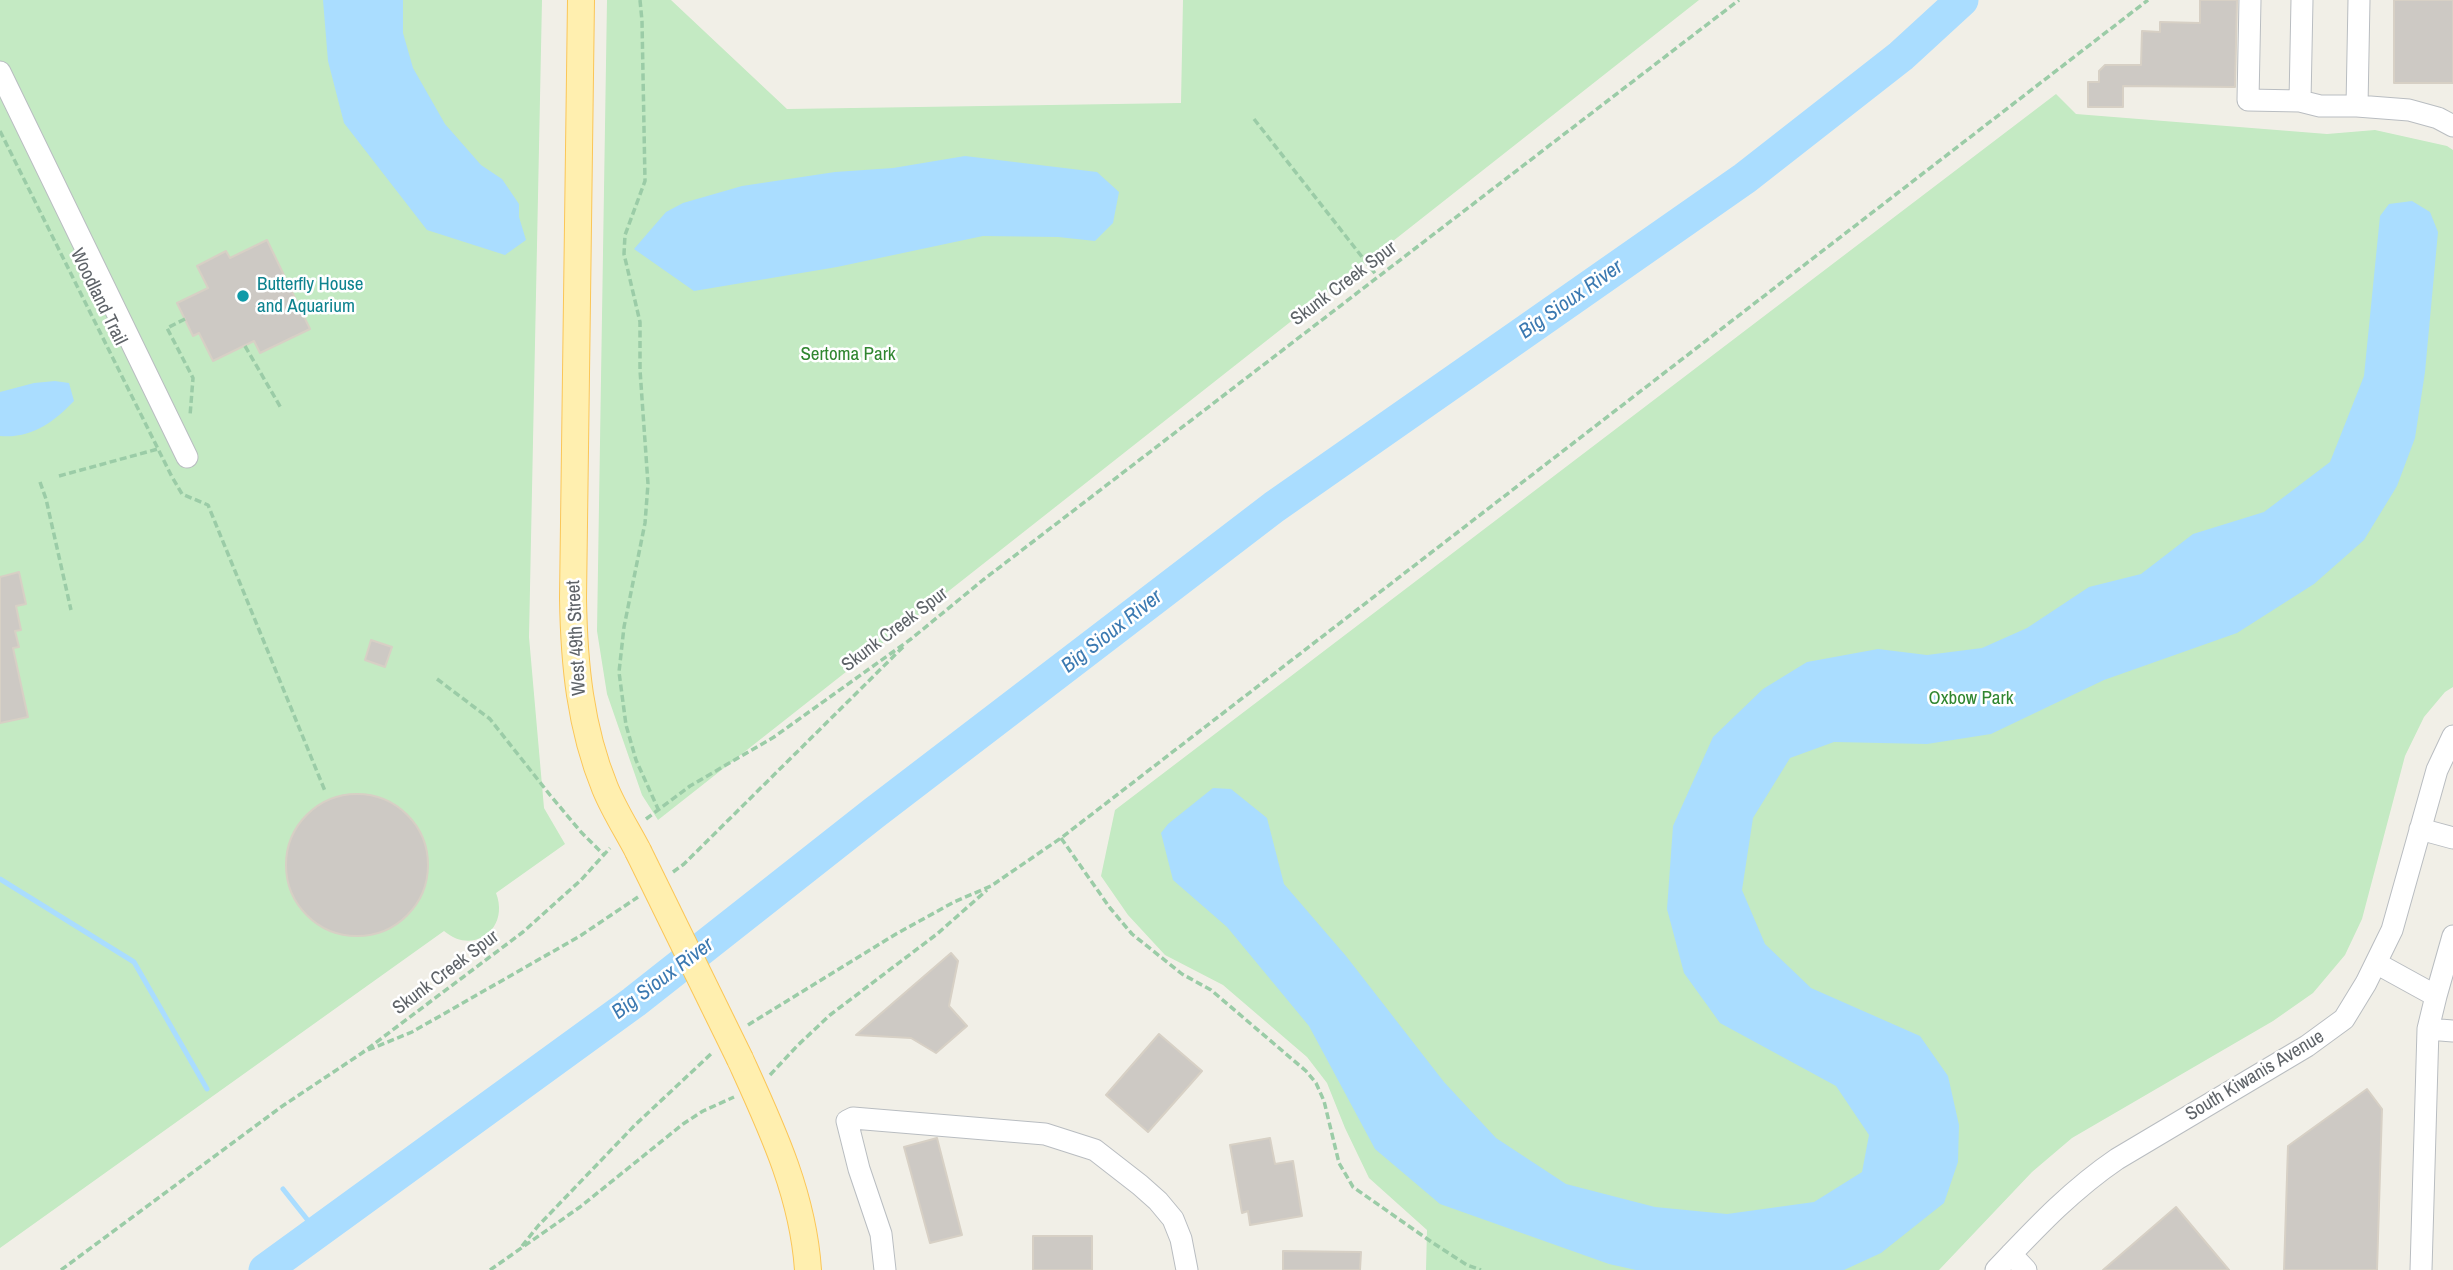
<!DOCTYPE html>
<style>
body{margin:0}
canvas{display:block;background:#f1efe7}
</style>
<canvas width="2453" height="1270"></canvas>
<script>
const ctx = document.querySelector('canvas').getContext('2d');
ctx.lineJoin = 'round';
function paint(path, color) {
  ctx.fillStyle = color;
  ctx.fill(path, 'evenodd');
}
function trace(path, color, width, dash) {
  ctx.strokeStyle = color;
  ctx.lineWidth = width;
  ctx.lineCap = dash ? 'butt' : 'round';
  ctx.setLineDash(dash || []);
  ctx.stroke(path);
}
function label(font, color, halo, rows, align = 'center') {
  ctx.font = font + ' "Archivo Narrow",sans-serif';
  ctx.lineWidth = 5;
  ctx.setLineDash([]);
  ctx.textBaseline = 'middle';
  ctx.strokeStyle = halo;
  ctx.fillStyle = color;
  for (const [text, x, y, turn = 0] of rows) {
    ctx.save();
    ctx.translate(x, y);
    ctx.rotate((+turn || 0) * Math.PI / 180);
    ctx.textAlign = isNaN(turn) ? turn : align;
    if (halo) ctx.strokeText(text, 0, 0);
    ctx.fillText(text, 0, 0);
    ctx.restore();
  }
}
const green = new Path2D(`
 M0,0H542L529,637L544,808L565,844L496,893C510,929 473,956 444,931L0,1248Z
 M607,0H671L787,109L1181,103L1183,0H1699L658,820L642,795L607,694L597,631Z
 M2056,94L2076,114L2327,134L2375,130L2447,146L2453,150V687L2445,692L2424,717L2405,756L2362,919L2345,955L2313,993L2273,1021L2072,1138L2032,1172L1939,1270H1426L1427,1230L1369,1178L1345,1128L1327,1083L1307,1057L1223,985L1165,955L1128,915L1101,876L1115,810Z`);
const water = new Path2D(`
 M323,0H403V33L413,68L445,124L481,165L502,179L519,204V217L526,240L505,255L427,230L344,123L328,61Z
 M965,156L1097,172L1119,192L1113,223L1095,241L1058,237L983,236L837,267L694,291L634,249L666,212L683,203L742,186L835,172L893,168Z
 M2412,201L2430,212L2438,232L2425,372L2415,438L2397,486L2364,540L2314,584L2237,633L2104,680L1991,734L1927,744L1834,742L1790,758L1753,818L1742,890L1765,944L1811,988L1920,1036L1948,1076L1959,1125L1958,1162L1944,1203L1881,1253L1844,1270H1636L1609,1264L1440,1204L1375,1149L1309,1026L1227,927L1173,880L1161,833L1168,824L1213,788L1231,789L1267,818L1284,884L1346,956L1444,1082L1496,1138L1566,1184L1655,1207L1727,1214L1814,1202L1862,1172L1869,1135L1836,1086L1720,1023L1684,973L1667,909L1673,826L1713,737L1763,689L1807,662L1878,649L1927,655L1982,648L2027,628L2089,587L2141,574L2193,534L2264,512L2330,462L2364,376L2380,216L2389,204Z
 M55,381L69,383L74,401C54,422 31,439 0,436V392L34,383Z`);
const stream = new Path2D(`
 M0,879L134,962L207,1089
 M283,1189L318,1233`);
const river = new Path2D(`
 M265,1270L634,1002L874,813L1274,507L1745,178L1901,56L1962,0`);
const building = new Path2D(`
 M2200,0H2237L2235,87L2123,86V107H2088V82H2099V71L2105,65H2141L2142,31L2160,32V22L2200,23Z
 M2394,0H2453V83H2394Z
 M267,240L310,329L260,353L254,341L213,361L199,333L193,336L177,303L208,288L197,266L226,251L230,258Z
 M19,572L26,604L16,606L21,630L15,631L19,647L13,648L28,717L0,723V577Z
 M371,640L392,647L385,667L365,660Z
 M286 865a71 71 0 1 1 142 0a71 71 0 1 1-142 0Z
 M951,953L958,961L949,1006L967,1026L936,1053L911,1038L856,1035Z
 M1159,1034L1202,1071L1148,1132L1106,1095Z
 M2367,1089L2382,1109L2377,1270H2284L2288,1146Z
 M937,1138L962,1235L930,1243L904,1147Z
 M1270,1138L1275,1164L1293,1161L1302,1216L1250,1225L1248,1211L1242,1213L1230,1145Z
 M2176,1207L2229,1270H2103Z
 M1033,1236H1092V1270H1033Z
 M1283,1251L1361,1252L1360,1270H1283Z`);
const path = new Path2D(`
 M640,0L642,21L645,181L625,235L624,254L640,322V370L648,484L645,523L624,627L619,672L626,725L636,760L659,811
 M1254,119L1377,276
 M0,131L171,475L182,494L208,505L325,791
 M185,319L167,328L193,378L190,416
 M245,346L281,408
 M59,476L158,449
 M40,482L46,499L71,610
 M437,679L490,719L550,795L581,832L603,854
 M646,819L690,786L774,737L911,639L983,580L1739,0
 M1061,838L1110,908L1132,934L1182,974L1211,990L1306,1071L1316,1083L1324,1101L1339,1163L1353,1187L1433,1243L1467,1265L1481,1270
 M673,872L684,864L905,645
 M748,1025L896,934L954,902L991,886L1061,838L2148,0
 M368,1050L412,1032L580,936L638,897
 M770,1075L797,1046L830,1015L937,934L987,890
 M522,1246L538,1226L635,1125L712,1053
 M61,1270L281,1107L362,1053L523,932L581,880L610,848
 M490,1270L580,1207L683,1124L703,1111L734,1097`);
const minor = new Path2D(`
 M2250,0L2248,100L2300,101L2320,106H2357L2409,110L2438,118L2453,126
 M0,72L187,457
 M2300,101L2302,0
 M2357,106L2359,0
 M2420,829L2453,838
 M2376,963L2436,996L2428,1029
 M2436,996L2453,936
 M2011,1254L2026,1270
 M885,1270L881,1234L859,1169L847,1121L853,1118L1045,1134L1095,1150L1140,1185L1158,1201L1173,1219L1181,1239L1187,1270
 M1996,1270C2035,1229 2070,1191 2117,1159L2307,1046L2344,1019L2366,983L2392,930L2437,770L2453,736
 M2421,1270L2428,1029L2453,1031`);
const major = new Path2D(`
 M581,0L573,598C574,663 580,727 605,788C614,810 627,830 638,851
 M740,1059C771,1127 803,1194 808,1270`);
const majorBridge = new Path2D(`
 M638,851L740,1059`);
const markers = [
 [243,296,7,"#0f9aa8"]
];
const streetNames = [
 ["Skunk Creek Spur",1344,284,-37],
 ["Woodland Trail",98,297,64],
 ["Skunk Creek Spur",895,630,-37],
 ["West 49th Street",577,638,-93],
 ["Skunk Creek Spur",446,973,-37],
 ["South Kiwanis Avenue",2255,1076,-31]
];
const cultureNames = [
 ["Butterfly House",257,285],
 ["and Aquarium",257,307]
];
const parkNames = [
 ["Sertoma Park",848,355],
 ["Oxbow Park",1971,699]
];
const waterNames = [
 ["Big Sioux River",1571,300,-35],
 ["Big Sioux River",1112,632,-38],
 ["Big Sioux River",663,979,-37]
];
paint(green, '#c4eac3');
paint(water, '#adf');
trace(stream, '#adf', 5);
trace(river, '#adf', 33);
paint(building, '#cdc9c4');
trace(building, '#d7d0c5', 2);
trace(minor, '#b9bdc1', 23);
trace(major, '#fbc657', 28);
trace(path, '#9bcca7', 3.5, [7, 3.5]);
trace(minor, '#fff', 21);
trace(major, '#ffefaf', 26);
trace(majorBridge, '#fbc657', 28, []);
trace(majorBridge, '#ffefaf', 26);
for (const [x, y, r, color] of markers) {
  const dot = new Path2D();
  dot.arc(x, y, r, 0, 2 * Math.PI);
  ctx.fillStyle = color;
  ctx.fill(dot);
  trace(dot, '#fff', 2.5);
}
label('19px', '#5e6368', '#fff', streetNames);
label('19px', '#0d838f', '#fff', cultureNames, 'left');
label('19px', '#308630', '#fff', parkNames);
label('italic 21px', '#3b79b1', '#fff', waterNames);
</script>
